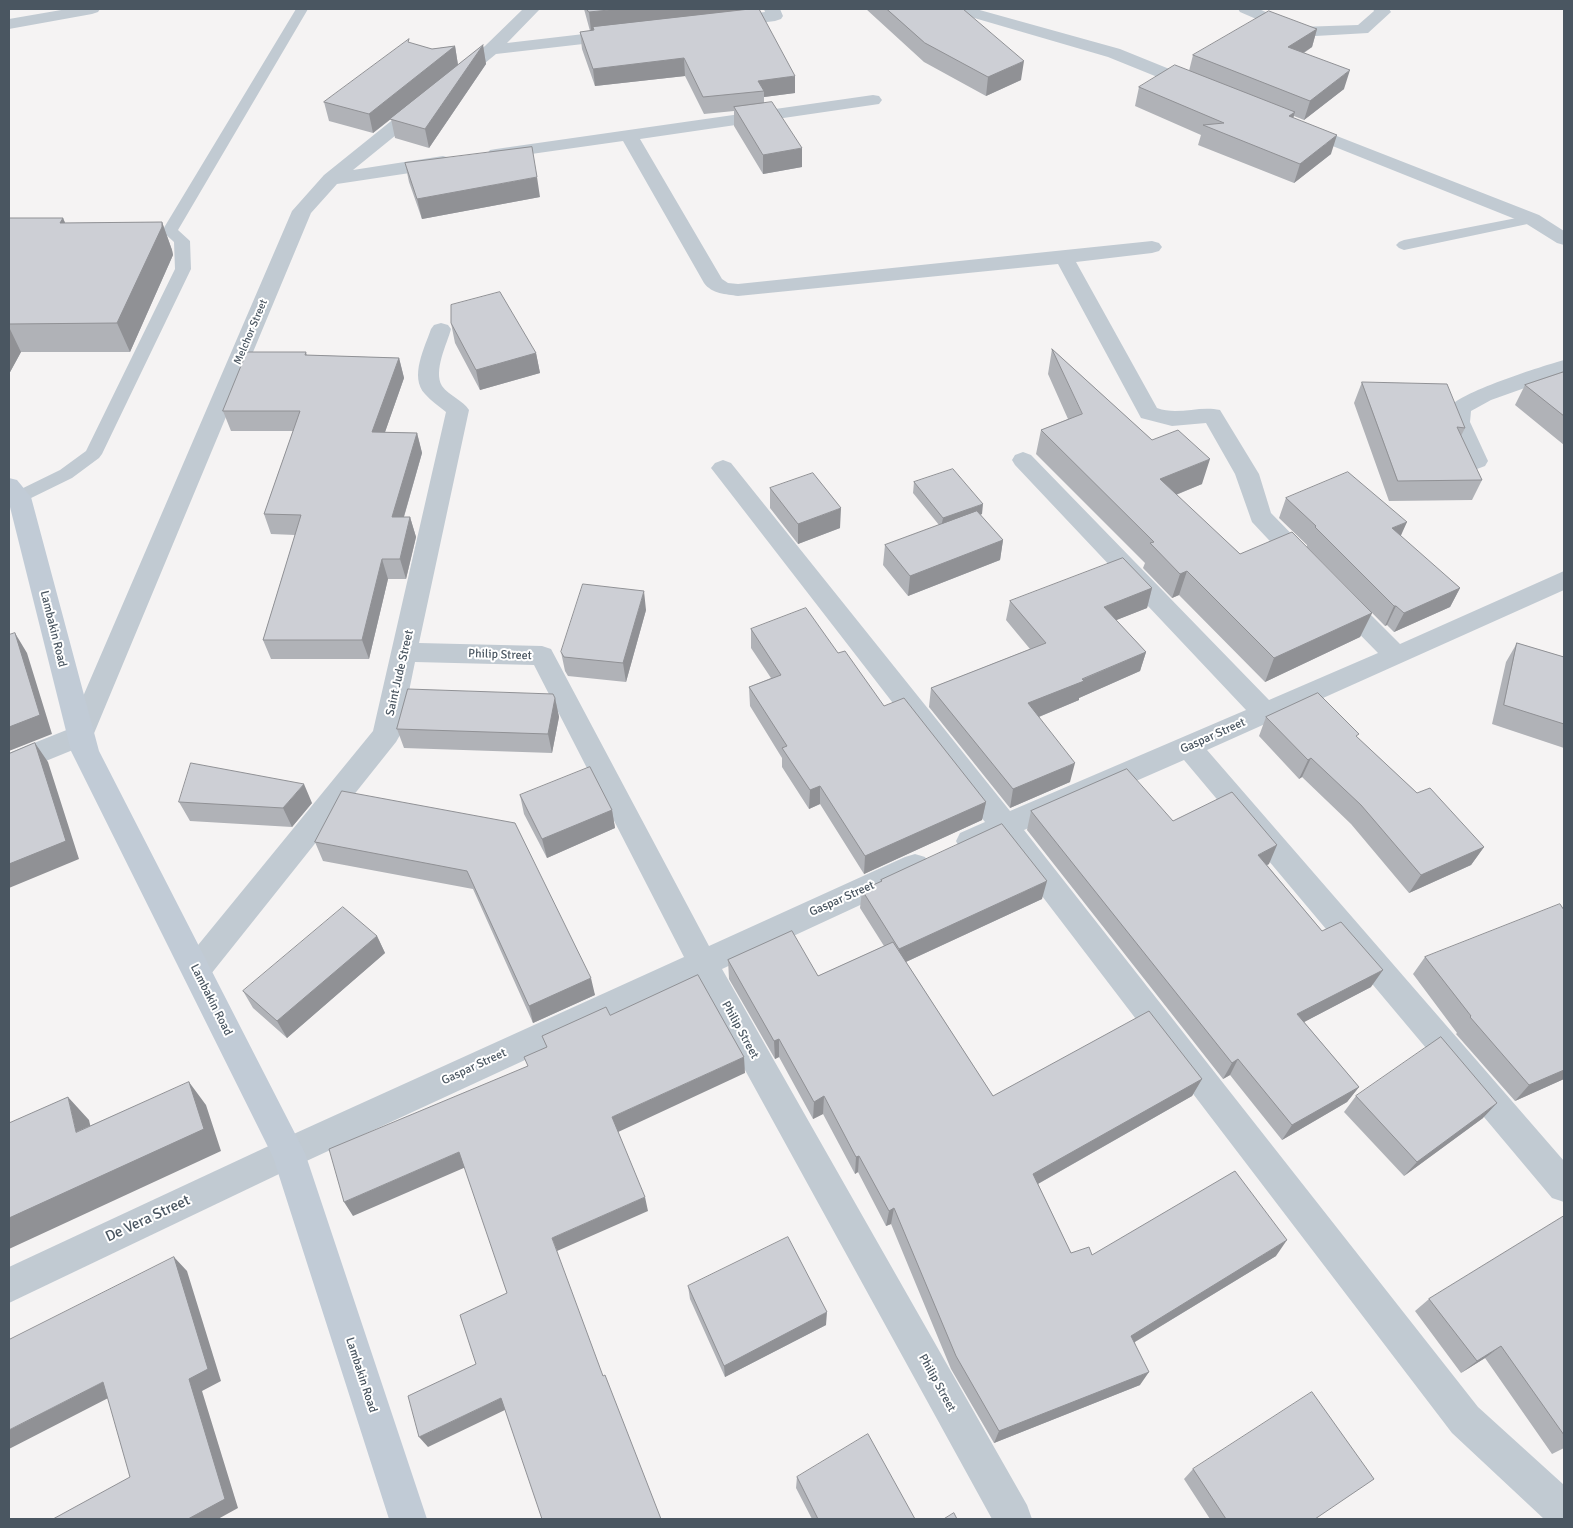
<!DOCTYPE html>
<style>
body{margin:0}
#map{position:relative;width:1573px;height:1528px;overflow:hidden;background:#f5f3f3;font-family:Signika,sans-serif}
canvas{display:block}
.frame{position:absolute;inset:0;border:10px solid #4a5661;pointer-events:none}
</style>
<div id="map">
<canvas width="1573" height="1528"></canvas>
<div class="frame"></div>
</div>
<script>
const ctx = document.querySelector('canvas').getContext('2d');
ctx.lineJoin = 'round';
function paint(path, color) {
  ctx.fillStyle = color;
  ctx.fill(path, 'evenodd');
}
function trace(path, color, width, dash) {
  ctx.strokeStyle = color;
  ctx.lineWidth = width;
  ctx.lineCap = dash ? 'butt' : 'round';
  ctx.setLineDash(dash || []);
  ctx.stroke(path);
}
function label(font, color, halo, rows, align = 'center') {
  ctx.font = font + ' Signika,sans-serif';
  ctx.lineWidth = 4;
  ctx.setLineDash([]);
  ctx.textBaseline = 'middle';
  ctx.strokeStyle = halo;
  ctx.fillStyle = color;
  for (const [text, x, y, turn = 0] of rows) {
    ctx.save();
    ctx.translate(x, y);
    ctx.rotate((+turn || 0) * Math.PI / 180);
    ctx.textAlign = isNaN(turn) ? turn : align;
    if (halo) ctx.strokeText(text, 0, 0);
    ctx.fillText(text, 0, 0);
    ctx.restore();
  }
}
const service = new Path2D(`
 M296,9H308L178,230L190,241L191,269L102,454L99,458L72,478L25,501L19,503L13,501L10,497L13,493L60,470L86,451L175,269L174,242L162,231Z
 M1532,215L1537,216L1539,219L1537,222L1404,250L1399,248L1396,245L1399,242L1404,240Z`);
const minor = new Path2D(`
 M67,9H100L98,12L92,14L9,29V19Z
 M523,9H540L507,43L618,30L624,32L626,35L624,38L618,40L496,54L462,82L456,83L450,82L447,78L450,74L485,46Z
 M764,9H780L783,16L781,19L775,21L728,27L722,25L720,22L722,19L728,17L765,12Z
 M958,9H976L1120,49L1204,83L1207,87L1204,91L1198,92L1192,91L1108,57L964,15Z
 M1238,9H1259L1300,27L1358,25L1374,11L1373,9H1389L1391,12L1368,33L1298,37L1240,12Z
 M873,95L879,96L882,100L879,104L640,139L722,279L728,283L738,284L1152,241L1159,243L1162,247L1159,251L1152,253L1076,262L1157,408C1178,416 1199,405 1220,410L1259,474L1271,513L1315,558L1318,564L1315,570L1306,573L1297,570L1252,522L1235,474L1206,423L1172,426L1141,418L1058,264L738,296C726,294 712,294 704,283L623,141L496,159L490,158L487,154L490,150L496,149Z
 M422,100L428,101L431,105L428,109L353,170L443,156L450,158L452,162L450,166L443,168L337,184L311,213L90,743L9,776V753L69,729L292,211L324,175L416,101Z
 M1301,122L1539,215L1564,231V245L1557,243L1525,223L1295,131L1292,127L1295,123Z
 M441,323L448,325L451,329C447,344 433,371 442,386C449,396 463,400 469,410L419,643L542,646L551,649L709,946L905,857L915,854L925,857L930,866L925,875L722,969L1027,1505L1032,1519H992L696,981L300,1164L288,1169L276,1164L271,1153L276,1142L684,957L534,665L415,662L400,735L396,742L207,979L196,983L185,979L181,970L185,961L373,731L446,412C439,406 431,401 425,394C409,377 425,347 431,329L434,325Z
 M1564,360V374L1491,400L1471,411L1470,422L1488,461L1485,466L1477,469L1469,466C1460,452 1445,427 1449,409C1453,394 1546,365 1564,360Z
 M1023,452L1031,455L1269,700L1378,653L1330,604L1327,598L1330,592L1339,589L1348,592L1400,644L1564,571V590L1207,750L1564,1161V1202L1552,1198L1184,760L1024,830L1478,1407L1564,1485V1519H1544L1452,1433L1000,841L970,853L960,849L956,841L960,833L985,822L711,468L715,463L723,460L731,463L1010,811L1246,710L1015,465L1012,460L1015,455Z`);
const tertiary = new Path2D(`
 M288,1137L300,1142L305,1153L300,1164L9,1303V1267Z`);
const secondary = new Path2D(`
 M9,478L17,480L31,497L99,751L305,1153L427,1519H389L273,1157L71,751L9,503Z`);
const wall = new Path2D(`
 M584,9H759L795,93L764,97V103L802,167L763,174L734,126V111L704,114L685,76L595,86L582,49L580,32L590,31Z
 M866,9H963L1021,80L986,96L924,62Z
 M1317,29L1312,47L1304,53L1344,89L1304,120L1294,116L1293,118L1331,154L1294,183L1198,145L1201,135L1135,106L1139,87L1189,71L1193,55Z
 M410,43L432,49L455,46L458,65L483,45L486,64L429,148L395,138L391,119L373,133L329,121L324,102Z
 M405,163L540,197L422,219L409,182Z
 M9,218H63L65,223L162,222L172,250L173,255L130,352H21L9,374Z
 M451,323L536,353L540,373L480,390L455,343Z
 M1052,349L1152,440L1202,484L1176,495L1240,554L1372,613L1360,637L1265,682L1179,595L1172,598L1143,568L1145,563L1036,454L1041,430L1068,419L1048,374Z
 M306,352L307,355L399,358L404,378L385,432L417,433L422,453L404,517H410L416,537L406,579H388L369,659H271L263,640L295,535L271,534L264,514L293,431H231L223,411Z
 M1564,372V445L1515,405L1525,385Z
 M1362,382L1465,428L1461,436L1482,480L1472,500L1389,501L1354,403Z
 M914,482L982,514L980,515L1003,540L1000,560L908,596L883,565L885,545L939,525L913,493Z
 M770,488L840,528L798,544L770,508Z
 M1286,498L1400,536L1460,588L1450,607L1394,632L1387,625L1385,626L1307,547V545L1279,518Z
 M1152,588L1147,608L1116,620L1146,652L1140,671L1079,698V700L1039,717L1070,782L1010,808L929,707L931,688L1030,649L1006,620L1010,601Z
 M646,610L626,682L568,676L565,671L561,652Z
 M751,629L838,653L884,706L986,802L982,820L864,874L820,804L809,809L782,767V758L750,706L749,687L771,678L751,648Z
 M1517,643L1564,657V748L1492,724L1506,662Z
 M555,698L559,717L552,753L404,748L397,729Z
 M1266,717L1358,738L1417,793L1484,847L1471,865L1409,893L1351,824L1302,777L1299,779L1259,736Z
 M520,795L612,810L615,828L547,858L524,814Z
 M179,802L312,803L292,827L190,821Z
 M1031,811L1173,821L1269,864L1267,865L1322,931L1371,987L1304,1022L1359,1087L1347,1102L1282,1140L1230,1075L1223,1079L1027,830Z
 M515,823L595,995L533,1023L473,889L323,861L315,842Z
 M881,880L1042,899L906,962L993,1096L1202,1079L1192,1096L1038,1184L1071,1253L1092,1255L1276,1256L1135,1342L1140,1385L994,1443L951,1369L891,1224L886,1226L858,1172L855,1174L823,1114L813,1119L779,1057L775,1059L729,979L728,960L818,976L884,946L860,908L862,890L881,882Z
 M1564,910V1079L1515,1101L1456,1034L1457,1033L1413,974L1425,957Z
 M377,936L385,953L287,1038L253,1008L243,991Z
 M1356,1096L1483,1118L1404,1176L1344,1112Z
 M1564,1216V1448L1552,1454L1485,1358L1461,1373L1415,1311L1429,1299Z
 M688,1286L826,1325L725,1377L690,1299Z
 M1193,1469L1315,1519H1210L1184,1479Z
 M797,1477L915,1519H812L796,1488Z`);
const shadedWall = new Path2D(`
 M619,9H752L593,27V31H591L589,12Z
 M1317,29L1312,47L1283,66L1288,47Z
 M483,45L486,64L429,148L425,129Z
 M455,46L458,65L373,133L369,114Z
 M684,58L685,76L595,86L593,69Z
 M1024,61L1021,80L986,96L988,77Z
 M1350,70L1344,89L1304,120L1310,101Z
 M795,76V93L764,97V91L758,81Z
 M1295,112L1289,131V116Z
 M1337,135L1331,154L1294,183L1300,164Z
 M802,148V167L763,174V155Z
 M537,177L540,197L422,219L417,199Z
 M63,218L75,246L60,223Z
 M162,222L172,250L173,255L130,352L117,323Z
 M9,327L21,352L9,374Z
 M536,353L540,373L480,390L476,370Z
 M399,358L404,378L378,452L372,432Z
 M417,433L422,453L398,537L392,517Z
 M1210,459L1202,484L1153,504L1160,479Z
 M983,504L982,514L941,528L943,518Z
 M841,508L840,528L798,544V524Z
 M410,517L416,537L406,579L400,559Z
 M1407,522L1398,542L1392,528Z
 M1003,540L1000,560L908,596L910,576Z
 M382,559L388,579L369,659L362,640Z
 M1187,571L1179,595L1172,598L1180,574Z
 M1152,588L1147,608L1099,627L1104,607Z
 M1460,588L1450,607L1394,632L1404,613Z
 M644,591L646,610L626,682L623,663Z
 M1394,606H1396L1387,625L1385,626Z
 M1372,613L1360,637L1265,682L1274,658Z
 M15,633L27,653L52,734L9,751V727Z
 M1146,652L1140,671L1079,698V700L1024,723L1028,703Z
 M555,698L559,717L552,753L548,734Z
 M35,743L48,762L79,859L9,888V864Z
 M1311,758L1302,777L1299,779L1308,760Z
 M1075,763L1070,782L1010,808L1013,789Z
 M304,784L312,803L292,827L283,808Z
 M820,786V804L809,809L810,790Z
 M986,802L982,820L864,874L865,856Z
 M612,810L615,828L547,858L542,839Z
 M1277,845L1269,864L1250,873L1258,855Z
 M1484,847L1471,865L1409,893L1421,875Z
 M1047,881L1042,899L897,966L899,949Z
 M377,936L385,953L287,1038L277,1021Z
 M1383,970L1371,987L1287,1031L1297,1014Z
 M591,978L595,995L533,1023L529,1006Z
 M779,1039V1057L775,1059L774,1041Z
 M744,1057L745,1073L616,1133L612,1117Z
 M1238,1059L1230,1075L1223,1079L1232,1063Z
 M1564,1070V1079L1515,1101L1529,1085Z
 M1202,1079L1192,1096L1027,1190L1033,1174Z
 M189,1082L206,1105L221,1151L9,1249V1218Z
 M1359,1087L1347,1102L1282,1140L1292,1125Z
 M824,1096L823,1114L813,1119L814,1102Z
 M68,1097L89,1120L97,1154L76,1132Z
 M1497,1103L1483,1118L1404,1176L1417,1162Z
 M459,1152L466,1167L353,1216L344,1202Z
 M859,1156L858,1172L855,1174L856,1157Z
 M645,1197L648,1211L557,1251L552,1238Z
 M894,1208L891,1224L886,1226L889,1211Z
 M1287,1240L1276,1256L1123,1349L1131,1336Z
 M174,1257L187,1271L221,1381L202,1391L238,1508L218,1519H188L189,1379Z
 M827,1312L826,1325L725,1377L724,1366Z
 M1501,1346L1485,1358L1461,1373L1477,1361Z
 M1149,1372L1140,1385L994,1443L999,1431Z
 M103,1382L118,1393L9,1449V1430Z
 M501,1398L507,1409L428,1447L419,1437Z`);
const building = new Path2D(`
 M587,9H619L589,12Z
 M750,9H759L795,76L758,81L764,91L703,97L684,58L593,69L580,32L594,30L593,27Z
 M887,9H963L1024,61L988,77L925,43Z
 M1269,11L1317,29L1288,47L1350,70L1310,101L1193,55Z
 M409,39L408,42L432,49L455,46L369,114L324,102Z
 M483,45L425,129L390,119Z
 M1175,65L1295,112L1289,116L1337,135L1300,164L1203,125L1224,123L1139,87Z
 M772,102L802,148L763,155L734,107Z
 M532,147L537,177L417,199L405,163Z
 M9,218H63L60,223L162,222V227L117,323L9,324Z
 M500,292L536,353L476,370L451,323V305Z
 M1052,349L1152,440L1178,430L1210,459L1160,479L1240,554L1292,532L1372,613L1274,658L1187,571L1180,574L1150,543L1154,542L1041,430L1082,414Z
 M247,352H306L305,355L399,358L372,432L417,433L392,517H410L400,559H382L362,640H263L301,515L264,514L300,411H223Z
 M1564,372V416L1525,385Z
 M1362,382L1447,384L1465,428L1457,427L1482,480L1398,481Z
 M953,469L983,504L943,518L914,482Z
 M1348,472L1407,522L1392,528L1460,588L1404,613L1396,606H1394L1315,527L1316,526L1286,498Z
 M813,473L841,508L798,524L770,488Z
 M977,511L1003,540L910,576L885,545Z
 M1123,558L1152,588L1104,607L1146,652L1082,679L1084,681L1028,703L1075,763L1013,789L931,688L1046,643L1010,601Z
 M583,584L644,591L623,663L564,657L561,652Z
 M806,608L838,653L845,651L884,706L904,698L986,802L865,856L820,786L810,790L782,748L787,746L749,687L781,675L751,629Z
 M15,633L40,715L9,727V635Z
 M1517,643L1564,657V724L1504,705Z
 M408,689L553,694L555,698L548,734L397,729Z
 M1318,693L1359,734L1356,736L1417,793L1430,788L1484,847L1421,875L1361,805L1311,758L1308,760L1266,717Z
 M35,743L66,841L9,864V754Z
 M191,763L304,784L283,808L179,802Z
 M590,767L612,810L542,839L520,795Z
 M1127,769L1173,821L1232,792L1277,845L1258,855L1322,931L1341,922L1383,970L1297,1014L1359,1087L1292,1125L1238,1059L1232,1063L1031,811Z
 M342,791L515,823L591,978L529,1006L467,871L315,842Z
 M1002,824L1047,881L899,949L862,890L882,881L881,880Z
 M1560,904L1564,910V1070L1529,1085L1470,1017L1471,1016L1425,957Z
 M343,907L377,936L277,1021L243,991Z
 M792,931L818,976L893,942L993,1096L1149,1011L1202,1079L1033,1174L1071,1253L1089,1247L1092,1255L1235,1171L1287,1240L1131,1336L1149,1372L999,1431L956,1356L894,1208L889,1211L859,1156L856,1157L824,1096L814,1102L779,1039L774,1041L728,960Z
 M698,975L744,1057L612,1117L645,1197L552,1238L603,1376L605,1375L661,1519H542L501,1398L419,1437L408,1396L476,1364L460,1315L507,1293L459,1152L344,1202L329,1149L528,1066L524,1057L547,1047L542,1036L606,1007L610,1015Z
 M1441,1037L1497,1103L1417,1162L1356,1096Z
 M189,1082L204,1129L9,1218V1123L68,1097L76,1132Z
 M1564,1216V1435L1501,1346L1477,1361L1429,1299Z
 M788,1237L827,1312L724,1366L688,1286Z
 M174,1257L208,1369L189,1379L225,1499L188,1519H53L130,1477L103,1382L9,1430V1340Z
 M1312,1392L1374,1479L1315,1519H1226L1193,1469Z
 M868,1434L915,1519H818L797,1477Z
 M954,1513L957,1519H944Z`);
const farStreetnames = [
 ["Melchor Street",251,332,-67]
];
const streetNames = [
 ["Lambakin Road",53,629,76],
 ["Philip Street",500,655,2],
 ["Saint Jude Street",400,673,-77],
 ["Gaspar Street",1213,736,-24],
 ["Gaspar Street",842,899,-24],
 ["Lambakin Road",211,1000,63],
 ["Philip Street",740,1030,61],
 ["Gaspar Street",474,1067,-25],
 ["Lambakin Road",361,1375,72],
 ["Philip Street",937,1383,61]
];
const nearStreetnames = [
 ["De Vera Street",148,1219,-25]
];
paint(service, '#c1cad2');
paint(minor, '#c1cad2');
paint(tertiary, '#c1cad2');
paint(secondary, '#c1cbd6');
paint(wall, '#b0b2b7');
paint(shadedWall, '#909195');
paint(building, '#cdcfd5');
trace(building, '#909195', 1);
label('11px', '#4a5661', '#fff', farStreetnames);
label('12px', '#4a5661', '#fff', streetNames);
label('15px', '#4a5661', '#fff', nearStreetnames);
</script>
